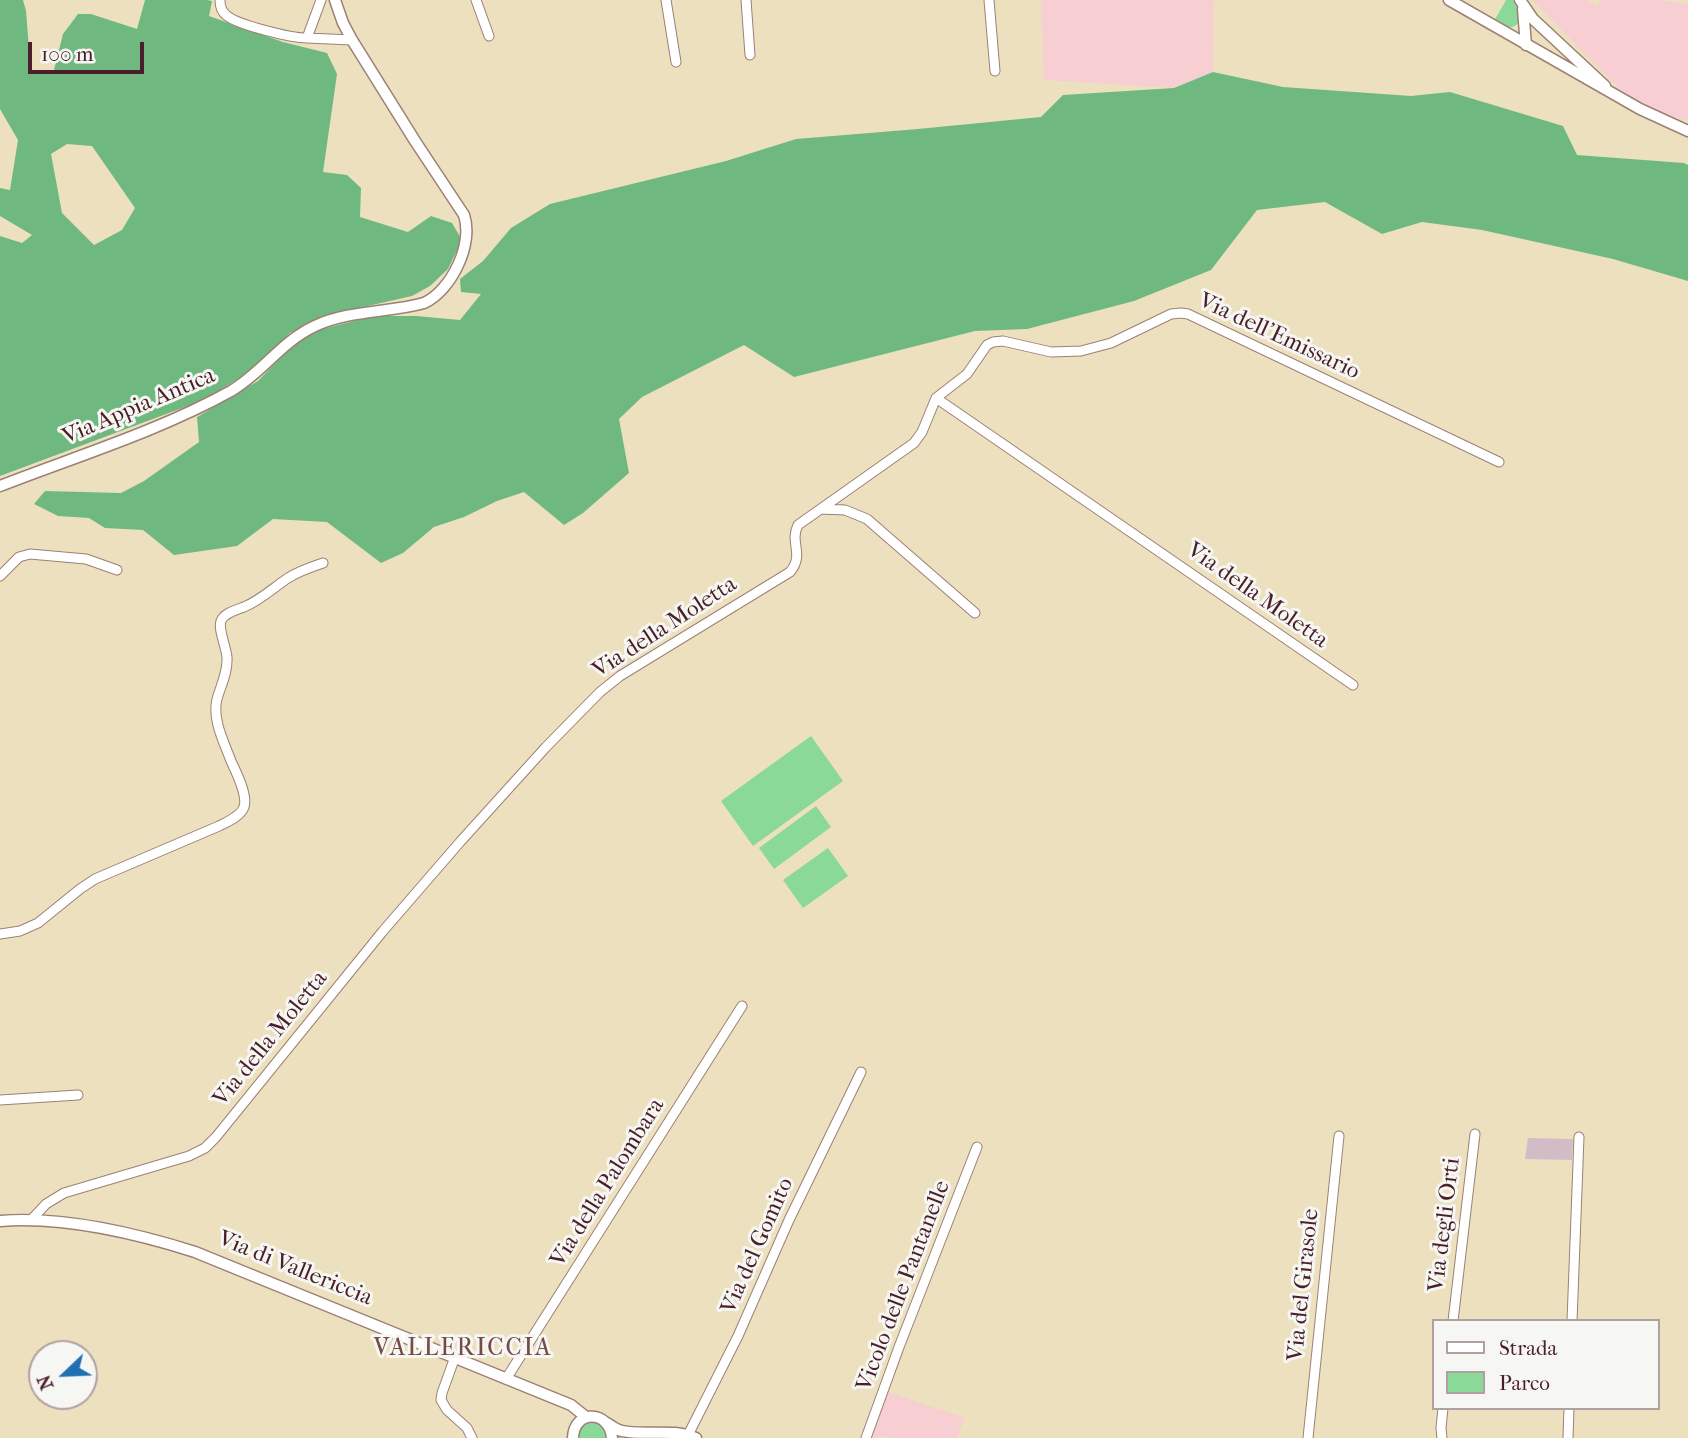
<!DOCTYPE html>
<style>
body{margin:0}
#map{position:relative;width:1688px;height:1438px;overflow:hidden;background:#ede0bf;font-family:"IM FELL French Canon",serif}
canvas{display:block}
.legend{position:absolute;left:1432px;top:1319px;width:228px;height:91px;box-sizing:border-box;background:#f6f6f2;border:2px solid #b1a0a2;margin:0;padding:9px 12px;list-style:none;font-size:21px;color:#4a1f2b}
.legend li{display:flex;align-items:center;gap:14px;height:35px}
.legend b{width:35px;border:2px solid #b1a0a2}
.north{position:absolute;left:28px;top:1340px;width:70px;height:70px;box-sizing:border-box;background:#f6f6f2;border:2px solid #b1a0a2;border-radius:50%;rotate:247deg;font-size:19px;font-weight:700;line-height:28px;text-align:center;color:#4a1f2b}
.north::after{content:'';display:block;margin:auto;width:24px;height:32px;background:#1f6fb2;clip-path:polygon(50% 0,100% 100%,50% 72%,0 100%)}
.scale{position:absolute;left:28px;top:42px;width:116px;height:32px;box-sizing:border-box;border:4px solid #4a1f2b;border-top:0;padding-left:9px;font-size:21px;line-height:24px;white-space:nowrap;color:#4a1f2b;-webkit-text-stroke:5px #f6f6f2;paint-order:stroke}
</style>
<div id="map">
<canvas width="1688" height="1438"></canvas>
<ul class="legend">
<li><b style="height:9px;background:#fff"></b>Strada</li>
<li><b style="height:19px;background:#8ad998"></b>Parco</li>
</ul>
<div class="north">N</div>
<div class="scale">100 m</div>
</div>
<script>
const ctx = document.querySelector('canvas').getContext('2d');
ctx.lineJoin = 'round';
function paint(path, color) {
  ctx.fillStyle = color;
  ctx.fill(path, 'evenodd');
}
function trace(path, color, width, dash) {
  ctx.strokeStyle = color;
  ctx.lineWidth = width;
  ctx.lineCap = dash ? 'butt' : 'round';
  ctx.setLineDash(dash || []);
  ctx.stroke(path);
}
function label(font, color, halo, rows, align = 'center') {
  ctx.font = font + ' "IM FELL French Canon",serif';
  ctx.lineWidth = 6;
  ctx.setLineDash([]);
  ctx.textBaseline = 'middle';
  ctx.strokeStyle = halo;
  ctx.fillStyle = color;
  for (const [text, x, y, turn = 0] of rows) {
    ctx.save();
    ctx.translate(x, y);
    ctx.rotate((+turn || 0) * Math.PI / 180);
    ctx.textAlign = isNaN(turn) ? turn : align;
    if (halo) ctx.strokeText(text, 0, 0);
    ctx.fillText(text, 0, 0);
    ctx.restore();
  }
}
const built = new Path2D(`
 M1041,0H1214L1213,72L1174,88L1044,80Z
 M1532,0H1586L1597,6L1600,0H1657L1688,4V121L1645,107L1622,92Z
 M885,1391L965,1418L957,1438H892L880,1436L879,1438H869Z`);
const industrial = new Path2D(`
 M1528,1138L1573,1139L1572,1160L1525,1159Z`);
const green = new Path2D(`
 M1506,0H1513L1519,12L1520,20C1513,32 1504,27 1494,21Z
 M811,736L843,781L753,846L721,801Z
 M816,806L831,827L774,869L759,848Z
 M828,848L848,876L803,908L783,880Z
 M588,1422C599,1421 606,1427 606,1438H578C578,1431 581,1425 588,1422Z`);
const forest = new Path2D(`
 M0,0H23L26,11L31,73L53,74L63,34L78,14H91L137,29L145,0H207L212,1L209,16L283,42L327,53L337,74L323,172L347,175L361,188L360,217L408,232L431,216L452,223L462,240L448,269L430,286L412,296L337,313L290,333L255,369L201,401L0,476V236L22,243L32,235L0,216V188L10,190L18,140L0,109ZM67,144L92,146L135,208L122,230L94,245L62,213L51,154Z
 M1213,72L1283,87L1411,96L1450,92L1563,126L1577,155L1684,163L1688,165V281L1613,259L1482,230L1422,222L1382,234L1325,202L1257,210L1211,270L1134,301L1027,329L975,331L794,377L744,345L642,397L619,419L629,473L583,513L564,525L524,492L497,501L464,517L434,527L403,553L381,563L327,522L273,519L237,546L174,555L143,530L105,528L89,518L58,516L34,504L45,491L121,493L144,481L199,442L197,417L258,381L294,344L315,331L373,316H416L460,320L481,294L461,292L460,279L483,261L511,228L550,204L726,161L796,139L918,129L1041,117L1063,95L1174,88Z`);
const minor = new Path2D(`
 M220,0C220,6 221,11 226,15C237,25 291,38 307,38L321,0
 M476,0L489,36
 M666,0L676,62
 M746,0L750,55
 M989,0L995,71
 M307,38L352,40
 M936,398L967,374L987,345L993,342L1003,341L1051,352L1081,351L1111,343L1171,314L1181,313L1188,314L1499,462
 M821,509L845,510L867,519L975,613
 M0,576L19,557L30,554L86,559L117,570
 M0,934L20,931L38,923L80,889L95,879L219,826C227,822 241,816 244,807C248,795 236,772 231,761C224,742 212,720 217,699C221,685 228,672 227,657C226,647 218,629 221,621C224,613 236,610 244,607C261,600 273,588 288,578C299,571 311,567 323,563
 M0,1100L78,1095
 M31,1220L46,1204L64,1193L189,1156L205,1148L216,1137L383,931L460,842L546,747L600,692L620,676L790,572C805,554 789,543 798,525L914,443L922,432L936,398L1353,685
 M1453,1321L1475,1134
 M1572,1321L1579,1137
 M455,1357L442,1393L441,1400L447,1410L467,1428L472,1438
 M506,1379L742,1006
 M688,1435L738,1336L789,1220L861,1072
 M866,1438L899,1347L977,1147
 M1308,1438L1339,1136
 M1442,1438L1441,1428L1443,1408
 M1568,1438L1569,1408`);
const tertiary = new Path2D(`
 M1449,0L1640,109L1688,131
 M1520,0L1533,19L1605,86
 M1523,9L1526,45
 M0,486C77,456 159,431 231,391C262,373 282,341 315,326C349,310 388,313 424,303C451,291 474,244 464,215L415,141L352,40L343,23L335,0
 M0,1221C63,1216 135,1233 195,1252L571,1405L586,1417
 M607,1423C612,1426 616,1430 622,1431C647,1436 672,1428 696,1438
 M573,1438C574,1409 610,1410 612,1438`);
const streetNames = [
 ["Via dell'Emissario",1279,337,25],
 ["Via Appia Antica",139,407,-23],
 ["Via della Moletta",1257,596,35],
 ["Via della Moletta",665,628,-33],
 ["Via della Moletta",271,1039,-51],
 ["Via della Palombara",608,1183,-58],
 ["Via degli Orti",1445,1225,-83],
 ["Via del Gomito",758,1246,-66],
 ["Via di Vallericcia",295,1269,22],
 ["Via del Girasole",1304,1285,-84],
 ["Vicolo delle Pantanelle",904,1286,-69]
];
const neighbourhoodNames = [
 ["VALLERICCIA",463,1349]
];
paint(built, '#f7cfd3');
paint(industrial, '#d2bdc7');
paint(green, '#8ad998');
paint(forest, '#6fb980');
trace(minor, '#9c8075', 11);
trace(tertiary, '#9c8075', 13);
trace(minor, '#fff', 9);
trace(tertiary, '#fff', 10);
label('23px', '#4a1f2b', '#f6f6f2', streetNames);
ctx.letterSpacing = '2px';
label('24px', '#764a49', '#f6f6f2', neighbourhoodNames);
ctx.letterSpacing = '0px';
</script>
